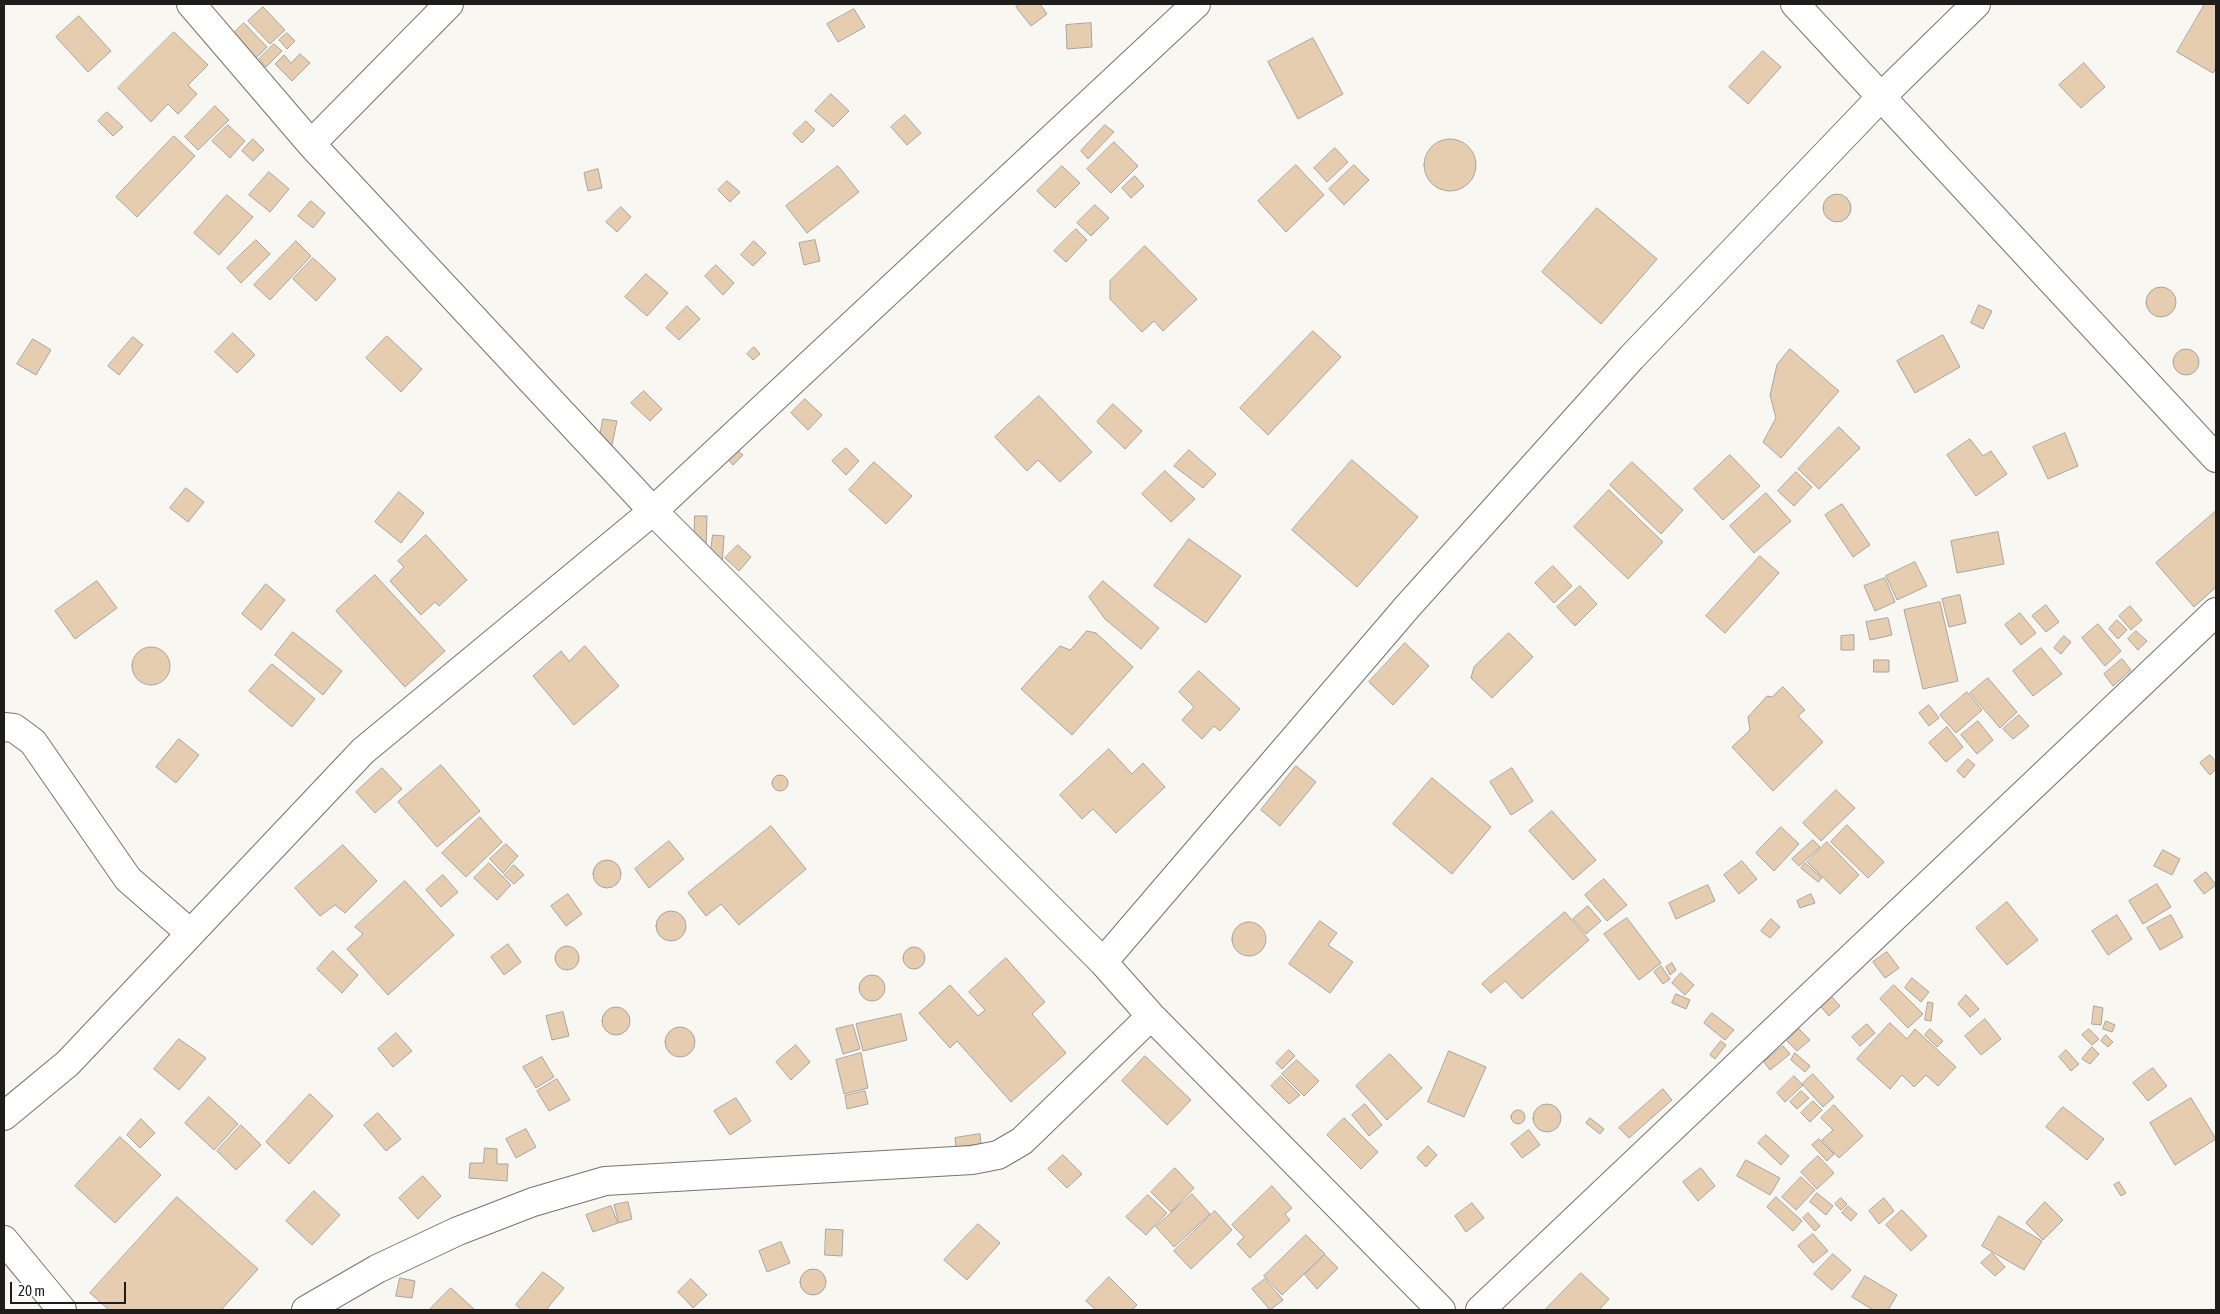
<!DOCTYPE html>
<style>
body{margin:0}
#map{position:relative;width:2220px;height:1314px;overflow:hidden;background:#f8f7f1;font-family:"Asap Condensed",sans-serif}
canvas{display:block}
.frame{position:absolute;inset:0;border:5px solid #1e1d1b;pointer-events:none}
.scale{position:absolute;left:10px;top:1282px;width:116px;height:22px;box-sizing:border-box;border:2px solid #1e1d1b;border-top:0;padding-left:6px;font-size:15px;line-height:18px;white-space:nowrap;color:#1e1d1b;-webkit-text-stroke:4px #fff;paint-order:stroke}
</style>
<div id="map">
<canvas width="2220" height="1314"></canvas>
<div class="frame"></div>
<div class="scale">20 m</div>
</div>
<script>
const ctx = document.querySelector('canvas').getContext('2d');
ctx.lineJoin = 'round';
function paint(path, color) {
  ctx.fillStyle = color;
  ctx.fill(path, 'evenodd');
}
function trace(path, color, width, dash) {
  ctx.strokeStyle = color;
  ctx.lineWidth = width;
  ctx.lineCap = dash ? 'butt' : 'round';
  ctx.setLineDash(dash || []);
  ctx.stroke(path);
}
const building = new Path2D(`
 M1020,4H1040L1047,14L1031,26L1016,7Z
 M2205,4H2216V68L2213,73L2177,52Z
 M263,7L285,30L270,44L248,21Z
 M854,9L865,27L838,42L827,24Z
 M79,16L111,51L88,72L56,37Z
 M244,23L267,47L256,58L233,34Z
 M1091,23L1092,47L1067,49L1066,25Z
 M174,32L208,65L188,85L197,94L178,114L168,104L151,122L118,88Z
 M287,33L295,41L287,49L279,40Z
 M1313,38L1343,94L1298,119L1268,62Z
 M274,44L282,51L266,67L259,59Z
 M1763,51L1781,67L1748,104L1729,87Z
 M300,54L310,63L292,81L275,64L284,55L291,63Z
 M2084,63L2105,87L2081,108L2059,85Z
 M831,94L849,111L833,127L815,111Z
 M215,106L229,120L198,150L185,137Z
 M107,112L123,127L113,136L98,121Z
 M905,115L921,133L907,145L891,127Z
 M806,121L815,130L802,143L793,134Z
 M228,125L245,141L230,158L212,141Z
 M1105,125L1114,132L1088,159L1081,151Z
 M174,136L195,156L137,217L116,197Z
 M1424 165a26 26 0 1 1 52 0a26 26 0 1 1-52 0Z
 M253,139L264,150L253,161L242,151Z
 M1114,142L1138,166L1111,193L1087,169Z
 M1335,148L1348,162L1327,182L1314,168Z
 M1296,165L1324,195L1286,232L1258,201Z
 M1354,165L1369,180L1344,205L1329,189Z
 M838,166L859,192L807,233L786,206Z
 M1062,166L1080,183L1055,208L1037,191Z
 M598,169L602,188L588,191L584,173Z
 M269,172L289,189L270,212L249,195Z
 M1135,176L1144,186L1131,198L1122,188Z
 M727,181L740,192L730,202L718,190Z
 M1823 208a14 14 0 1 1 28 0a14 14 0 1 1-28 0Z
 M227,195L253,217L219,255L194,233Z
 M311,201L325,213L313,228L298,216Z
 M1095,205L1109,218L1091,236L1077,223Z
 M621,207L631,217L617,232L606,222Z
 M1597,208L1657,259L1601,324L1542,272Z
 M1076,229L1087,240L1066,262L1054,251Z
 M256,240L270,254L241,283L227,268Z
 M815,240L820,261L804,265L799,243Z
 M296,241L311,256L270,300L254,285Z
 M754,241L766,253L753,266L741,255Z
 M1145,246L1197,299L1163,331L1154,321L1142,332L1110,299V281Z
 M313,258L336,279L316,301L293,279Z
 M716,265L734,283L723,295L705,276Z
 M646,274L668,293L647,316L625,297Z
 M2146 302a15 15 0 1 1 30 0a15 15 0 1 1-30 0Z
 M1979,305L1992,311L1983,329L1971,323Z
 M687,306L700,319L679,340L666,328Z
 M1313,331L1341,357L1268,435L1240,408Z
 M233,333L255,355L237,373L215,352Z
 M1943,335L1960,367L1915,393L1897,361Z
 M387,336L422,369L401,392L366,358Z
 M133,337L143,345L119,375L108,366Z
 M33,339L51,350L36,375L17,364Z
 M754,347L760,354L753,360L747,354Z
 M1790,349L1839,391L1781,458L1763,442L1776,418L1770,395L1777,365Z
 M2173 362a13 13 0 1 1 26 0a13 13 0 1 1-26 0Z
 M644,391L662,409L650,421L631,403Z
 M1039,396L1092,452L1060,482L1038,460L1027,471L995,437Z
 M805,399L822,415L808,430L791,413Z
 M1113,404L1142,431L1125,449L1097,422Z
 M603,419L617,421L612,445L599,443Z
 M1839,427L1860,448L1819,489L1798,469Z
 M2065,433L2078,466L2048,479L2033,447Z
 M1970,439L1983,456L1991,451L2007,474L1976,496L1947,455Z
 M735,448L743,455L733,465L726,457Z
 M846,448L859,461L846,475L832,461Z
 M1189,450L1216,474L1203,488L1174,466Z
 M1730,455L1760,486L1723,520L1694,489Z
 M1352,460L1418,517L1357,587L1292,530Z
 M874,462L912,496L886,524L849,490Z
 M1632,462L1683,510L1661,534L1610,485Z
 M1165,471L1195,499L1171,522L1142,494Z
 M1796,472L1812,487L1794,506L1778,491Z
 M186,488L204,502L188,522L170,508Z
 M1609,490L1663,542L1628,579L1574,527Z
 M399,492L424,513L401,543L375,522Z
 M1766,493L1791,521L1754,553L1730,526Z
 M1842,504L1870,545L1853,557L1825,515Z
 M2216,511V587L2194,607L2156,563Z
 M695,516H707L706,548H694Z
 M1998,532L2004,564L1957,573L1951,541Z
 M426,535L467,580L439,606L435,602L421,615L390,581L404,567L398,561Z
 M713,535L724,536L722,567L709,566Z
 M1189,539L1241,576L1206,623L1154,586Z
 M738,545L751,557L739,571L725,558Z
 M1760,556L1779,573L1725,633L1706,616Z
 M1915,562L1927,586L1897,600L1886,576Z
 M1553,566L1572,586L1554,603L1535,583Z
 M375,575L445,651L405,687L336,611Z
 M1885,578L1895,602L1875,611L1864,586Z
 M97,581L117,608L75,639L55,611Z
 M1103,581L1159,628L1141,649L1105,619L1089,597Z
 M266,584L285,600L261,630L242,614Z
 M1580,586L1597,604L1575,626L1557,607Z
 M1960,595L1966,623L1949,627L1942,599Z
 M1940,602L1958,681L1923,689L1904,610Z
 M2046,605L2059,622L2046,632L2032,616Z
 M2130,606L2142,620L2131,630L2119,616Z
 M2020,613L2036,633L2021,645L2005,625Z
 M1888,618L1892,635L1870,640L1866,622Z
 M2117,620L2127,630L2118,639L2109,629Z
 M2098,624L2121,651L2105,666L2082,638Z
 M1087,631L1096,633L1133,667L1072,735L1021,689L1060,646L1070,650Z
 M2136,631L2147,641L2138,650L2128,639Z
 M293,632L342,671L323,695L275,655Z
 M1509,633L1533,657L1492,698L1471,678L1474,667Z
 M1854,635V650H1841V636Z
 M2064,636L2071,642L2061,654L2054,648Z
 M1405,643L1429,666L1393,705L1369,682Z
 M585,646L619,686L574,725L533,676L561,651L569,661Z
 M132 666a19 19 0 1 1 38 0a19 19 0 1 1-38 0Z
 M2041,648L2062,674L2033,696L2013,671Z
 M2122,659L2131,670L2113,686L2104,674Z
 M1874,660H1889V672H1874Z
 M272,664L315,699L292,727L249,691Z
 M1199,671L1240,709L1220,731L1214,726L1202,739L1182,720L1194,707L1179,692Z
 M1988,678L2017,712L2000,728L1970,693Z
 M1783,687L1805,710L1798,716L1823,742L1773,791L1732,747L1750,730L1748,717L1767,696L1772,697Z
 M1967,692L1982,710L1956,733L1940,715Z
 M1929,705L1939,718L1929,726L1919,713Z
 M2019,715L2029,726L2013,739L2003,729Z
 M1978,721L1993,740L1977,754L1961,735Z
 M1947,727L1963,747L1946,762L1929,743Z
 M179,739L199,755L176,783L156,767Z
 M1109,749L1132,774L1143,763L1165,787L1116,833L1093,809L1082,819L1060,795Z
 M2210,755L2216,762V769L2210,775L2200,763Z
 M1968,759L1975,765L1964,778L1957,771Z
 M441,765L480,811L437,847L398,802Z
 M1296,766L1316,782L1280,826L1261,810Z
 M382,768L402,789L375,813L356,792Z
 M1512,768L1533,801L1511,815L1490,782Z
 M772 783a8 8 0 1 1 16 0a8 8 0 1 1-16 0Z
 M1432,778L1491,827L1452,874L1393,824Z
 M1836,790L1855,808L1821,841L1803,823Z
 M1552,811L1596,860L1573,880L1529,831Z
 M480,817L502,842L466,877L442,853Z
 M1847,825L1884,862L1868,878L1831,842Z
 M771,826L806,869L739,925L721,904L706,916L688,893Z
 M1781,827L1799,844L1774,871L1756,853Z
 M1813,840L1820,847L1799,866L1792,859Z
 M669,841L684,859L649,888L635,869Z
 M1827,842L1859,875L1840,894L1807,862Z
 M506,844L518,856L503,873L490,859Z
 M343,845L377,881L345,913L335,905L320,916L295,888Z
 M2163,850L2180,859L2172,875L2154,866Z
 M593 874a14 14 0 1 1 28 0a14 14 0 1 1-28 0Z
 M1742,861L1757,879L1739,894L1724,875Z
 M489,863L511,885L497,900L474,878Z
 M1805,863L1822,878L1818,882L1801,868Z
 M514,865L524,875L514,884L504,875Z
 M2206,872L2216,885L2204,894L2194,881Z
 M443,875L458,892L441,907L426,890Z
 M1604,879L1627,905L1607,921L1585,895Z
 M405,881L454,935L388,995L347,949L363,934L355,927Z
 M2157,884L2171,907L2143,924L2129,901Z
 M1708,885L1715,901L1676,919L1669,903Z
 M568,894L582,914L566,926L551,906Z
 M1811,894L1815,903L1800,908L1797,901Z
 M2007,902L2038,940L2007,965L1976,928Z
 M1588,906L1601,921L1586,934L1573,919Z
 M656 926a15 15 0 1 1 30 0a15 15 0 1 1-30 0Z
 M1565,912L1589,940L1522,999L1505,981L1491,993L1482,984Z
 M2117,915L2132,939L2108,955L2092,931Z
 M2171,915L2183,937L2160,950L2147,928Z
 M1627,918L1661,963L1639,980L1604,934Z
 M1771,919L1780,927L1770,938L1761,931Z
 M1320,921L1337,933L1328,945L1353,962L1330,993L1289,964Z
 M1232 939a17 17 0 1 1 34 0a17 17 0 1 1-34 0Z
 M508,944L521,962L504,975L491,957Z
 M555 958a12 12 0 1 1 24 0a12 12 0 1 1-24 0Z
 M903 958a11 11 0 1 1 22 0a11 11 0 1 1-22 0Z
 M333,951L358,975L342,993L317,969Z
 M1887,952L1899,968L1885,978L1873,962Z
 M1006,958L1045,1002L1032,1014L1066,1053L1011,1102L957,1041L950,1048L919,1013L950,985L978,1016L985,1010L969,992Z
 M1672,963L1676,970L1670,975L1666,967Z
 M1661,966L1670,979L1663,984L1654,972Z
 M1681,973L1694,985L1685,995L1672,983Z
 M859 988a13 13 0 1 1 26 0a13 13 0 1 1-26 0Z
 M1912,978L1929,992L1921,1002L1905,988Z
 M1894,985L1923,1014L1908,1028L1880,999Z
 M1676,994L1690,1000L1686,1009L1672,1003Z
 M1966,995L1979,1009L1970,1017L1958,1004Z
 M1832,997L1840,1006L1829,1016L1821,1007Z
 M1928,1002L1933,1003L1931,1021L1925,1020Z
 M2094,1006L2103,1008L2101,1025L2092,1024Z
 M602 1021a14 14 0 1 1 28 0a14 14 0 1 1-28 0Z
 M563,1012L569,1036L552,1040L546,1016Z
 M1712,1013L1734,1030L1725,1040L1704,1023Z
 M901,1014L907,1040L863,1051L856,1024Z
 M1985,1019L2001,1039L1981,1055L1965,1036Z
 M2106,1021L2115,1025L2112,1032L2103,1029Z
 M1890,1023L1907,1039L1915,1029L1956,1067L1938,1086L1926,1075L1914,1087L1902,1075L1890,1089L1857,1059Z
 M1867,1024L1875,1033L1860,1046L1852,1037Z
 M853,1025L860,1049L843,1054L836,1029Z
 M665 1042a15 15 0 1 1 30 0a15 15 0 1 1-30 0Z
 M1799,1029L1810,1040L1797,1051L1787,1041Z
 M1930,1029L1943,1041L1937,1047L1925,1035Z
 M2089,1029L2099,1039L2092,1045L2082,1035Z
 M396,1033L412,1051L393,1067L378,1049Z
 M2106,1035L2113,1042L2108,1047L2101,1041Z
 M179,1039L206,1058L179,1090L154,1069Z
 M1721,1041L1726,1045L1715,1059L1710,1055Z
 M796,1045L810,1062L791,1080L776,1062Z
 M1783,1046L1790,1054L1770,1070L1764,1062Z
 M2092,1047L2099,1054L2090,1064L2082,1059Z
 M1289,1050L1295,1056L1282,1069L1276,1063Z
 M2066,1050L2079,1064L2071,1071L2059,1057Z
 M1449,1051L1486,1067L1464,1117L1428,1102Z
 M861,1053L868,1088L844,1094L836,1060Z
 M1795,1053L1810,1066L1805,1072L1791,1060Z
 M1390,1054L1422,1088L1387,1120L1356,1086Z
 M1145,1056L1191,1100L1167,1125L1122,1081Z
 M542,1057L554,1077L536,1088L523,1067Z
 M1297,1060L1319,1081L1304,1096L1282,1074Z
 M2153,1068L2167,1086L2148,1101L2133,1083Z
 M1813,1074L1834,1097L1823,1107L1802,1084Z
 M1281,1076L1300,1095L1289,1104L1271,1086Z
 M1794,1076L1803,1085L1785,1102L1777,1093Z
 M557,1079L570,1100L549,1111L537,1091Z
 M1663,1089L1672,1100L1629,1138L1619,1128Z
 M865,1091L868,1104L847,1109L845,1096Z
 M1801,1091L1809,1098L1797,1109L1790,1102Z
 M310,1094L333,1116L289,1164L266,1142Z
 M209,1097L238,1124L214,1150L185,1123Z
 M736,1098L751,1121L730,1135L714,1111Z
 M2191,1098L2216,1139L2175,1165L2150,1123Z
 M1813,1101L1822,1110L1810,1122L1801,1113Z
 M1365,1104L1382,1125L1369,1136L1352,1115Z
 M1533 1118a14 14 0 1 1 28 0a14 14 0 1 1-28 0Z
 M1834,1105L1863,1136L1839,1158L1822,1140L1833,1130L1821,1118Z
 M2063,1107L2104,1139L2087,1160L2046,1127Z
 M1511 1117a7 7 0 1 1 14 0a7 7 0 1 1-14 0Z
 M378,1113L401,1139L386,1151L364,1125Z
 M1344,1118L1378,1152L1361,1169L1327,1135Z
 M1590,1118L1604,1129L1600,1134L1586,1123Z
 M141,1119L155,1133L140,1148L127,1135Z
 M241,1125L261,1145L236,1170L217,1151Z
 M526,1129L536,1147L516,1158L506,1139Z
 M1529,1130L1540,1145L1522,1158L1511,1144Z
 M980,1134L981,1144L956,1147L955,1138Z
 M1766,1135L1789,1156L1781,1165L1758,1143Z
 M120,1137L161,1175L115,1223L75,1186Z
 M1819,1139L1834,1154L1827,1161L1812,1145Z
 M1428,1146L1437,1155L1426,1167L1417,1158Z
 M485,1148L497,1149V1164H508L507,1181L469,1178L470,1163H483Z
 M1063,1155L1082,1174L1067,1188L1048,1169Z
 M1818,1156L1834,1173L1817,1189L1801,1172Z
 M1746,1160L1780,1178L1770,1195L1737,1176Z
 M1175,1168L1194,1188L1171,1212L1151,1192Z
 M1701,1168L1715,1186L1698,1201L1683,1182Z
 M423,1176L441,1196L418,1219L399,1198Z
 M1801,1177L1815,1190L1796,1210L1782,1197Z
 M2119,1182L2126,1193L2121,1196L2114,1185Z
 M1272,1186L1292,1208L1285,1214L1290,1220L1250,1258L1237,1244L1244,1237L1232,1225Z
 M314,1191L340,1215L312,1245L286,1221Z
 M1817,1193L1833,1206L1826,1215L1810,1202Z
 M1192,1194L1210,1214L1174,1247L1156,1227Z
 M1148,1195L1167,1213L1146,1235L1126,1217Z
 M177,1197L258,1269L221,1310H109L90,1293Z
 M1776,1197L1802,1221L1793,1231L1767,1207Z
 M1841,1198L1847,1204L1841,1210L1835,1204Z
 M1884,1198L1894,1211L1879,1224L1869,1211Z
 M628,1202L632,1219L619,1223L614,1205Z
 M2045,1202L2063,1220L2043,1240L2026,1223Z
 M1472,1203L1484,1218L1466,1232L1455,1216Z
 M611,1206L618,1223L593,1232L586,1215Z
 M1848,1206L1857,1214L1851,1221L1842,1213Z
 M1902,1210L1927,1236L1911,1251L1886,1225Z
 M1215,1211L1232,1230L1191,1269L1174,1251Z
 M1808,1213L1820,1226L1815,1231L1803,1218Z
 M1999,1216L2042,1241L2024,1270L1982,1246Z
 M978,1224L1000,1243L967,1280L944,1260Z
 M826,1229L843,1230L842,1256L825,1255Z
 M1813,1234L1828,1251L1813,1263L1798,1246Z
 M1306,1235L1325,1254L1282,1295L1264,1276Z
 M781,1242L790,1263L767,1272L759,1251Z
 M1992,1253L2005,1267L1995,1276L1981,1263Z
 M1833,1254L1851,1270L1832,1290L1814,1274Z
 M1325,1255L1338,1268L1317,1289L1305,1275Z
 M800 1282a13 13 0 1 1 26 0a13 13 0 1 1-26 0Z
 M543,1272L564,1288L546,1310H522L516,1305Z
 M1581,1273L1609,1299L1599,1310H1545Z
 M1865,1276L1897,1295L1888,1310H1873L1852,1297Z
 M1109,1277L1137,1305L1132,1310H1096L1086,1301Z
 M400,1278L415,1281L412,1298L396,1296Z
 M691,1279L707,1295L693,1308L678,1292Z
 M1265,1279L1283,1300L1270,1310L1252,1289Z
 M451,1288L475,1310H429Z`);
const street = new Path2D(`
 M191,4L311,144L653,511L1196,4
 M1795,4L2216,458
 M311,144L449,4
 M4,727L14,728L33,742L128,879L190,933
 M1103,962L1408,606L1632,357L1881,97L1976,4
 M4,1116L68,1063L363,751L653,511L1103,962L1151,1016L1441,1310
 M4,1240L62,1310
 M306,1310L377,1269L458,1231L533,1202L605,1181L972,1160L998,1155L1022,1141L1151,1016
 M1480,1310L2216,612`);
paint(building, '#e6cdb0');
trace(building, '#a8a4a0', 1);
trace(street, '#75746f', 30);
trace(street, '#fff', 28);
</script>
